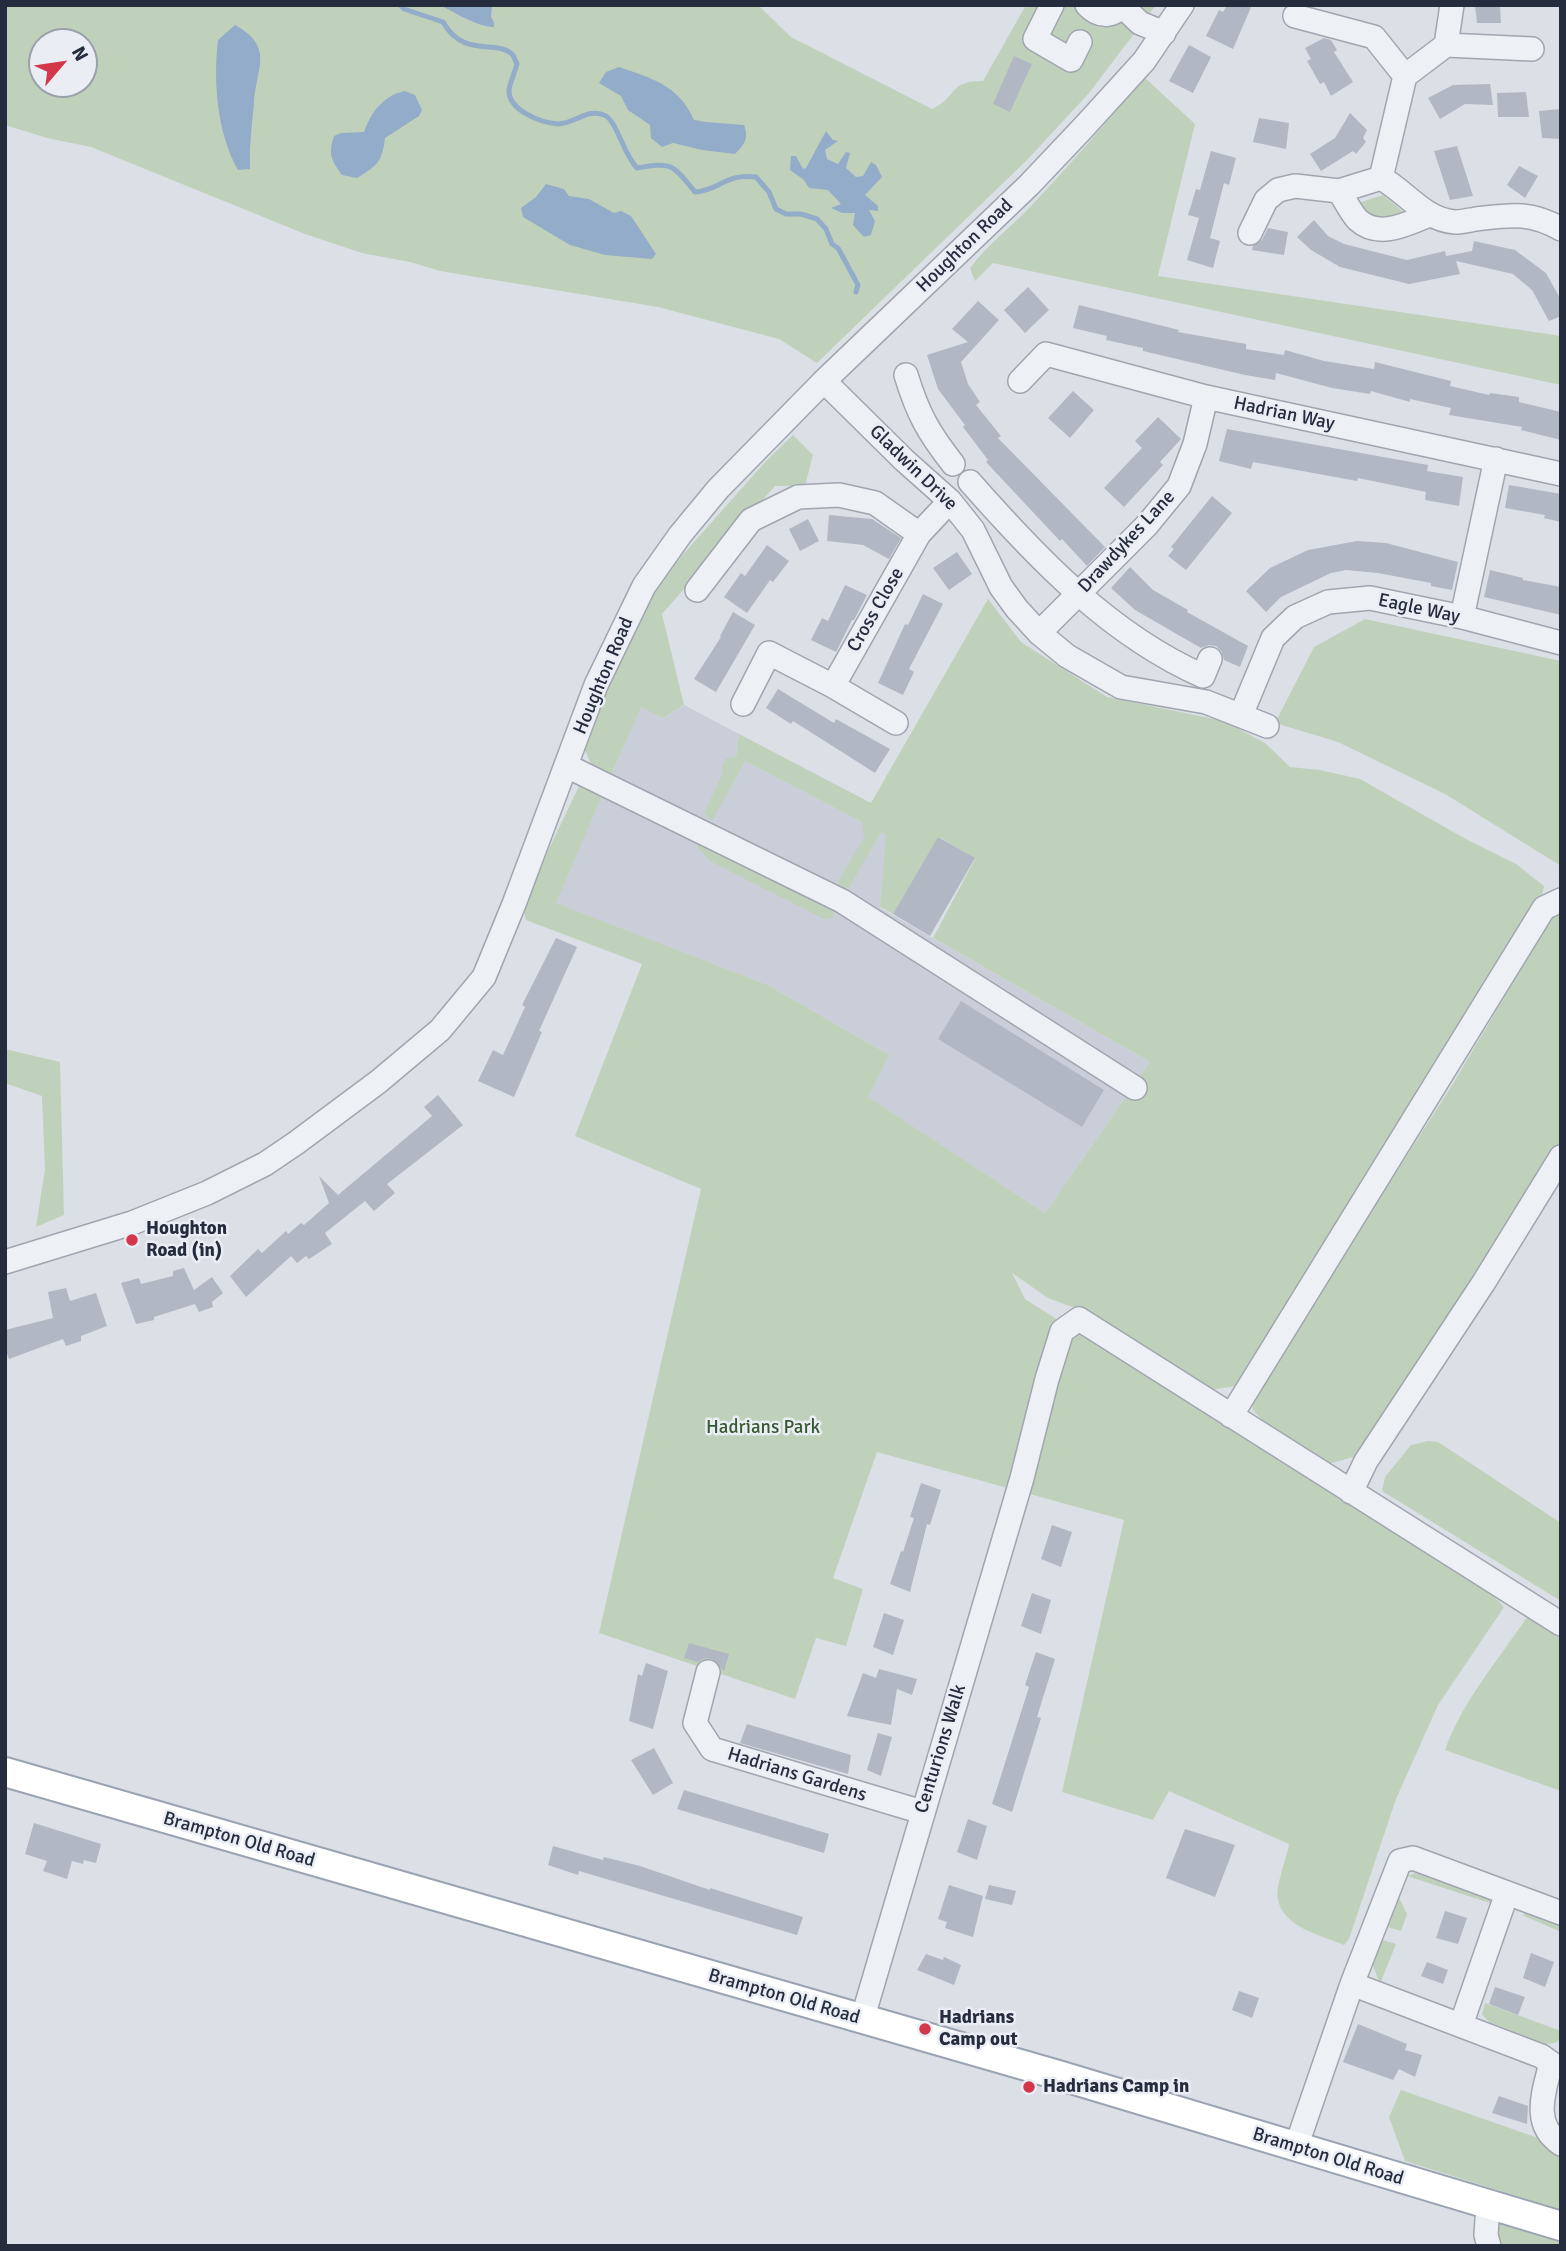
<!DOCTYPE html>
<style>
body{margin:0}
#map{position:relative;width:1566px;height:2251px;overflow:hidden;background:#dbdfe6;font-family:Signika,sans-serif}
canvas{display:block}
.frame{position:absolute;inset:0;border:7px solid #242c3d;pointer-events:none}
.north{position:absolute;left:28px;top:28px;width:70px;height:70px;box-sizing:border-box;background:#eaeef4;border:2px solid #9ba0ab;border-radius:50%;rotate:61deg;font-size:19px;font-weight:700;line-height:28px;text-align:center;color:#242c3d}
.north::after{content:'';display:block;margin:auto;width:24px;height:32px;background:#d4364a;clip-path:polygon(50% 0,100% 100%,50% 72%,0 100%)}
</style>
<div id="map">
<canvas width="1566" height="2251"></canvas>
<div class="frame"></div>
<div class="north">N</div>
</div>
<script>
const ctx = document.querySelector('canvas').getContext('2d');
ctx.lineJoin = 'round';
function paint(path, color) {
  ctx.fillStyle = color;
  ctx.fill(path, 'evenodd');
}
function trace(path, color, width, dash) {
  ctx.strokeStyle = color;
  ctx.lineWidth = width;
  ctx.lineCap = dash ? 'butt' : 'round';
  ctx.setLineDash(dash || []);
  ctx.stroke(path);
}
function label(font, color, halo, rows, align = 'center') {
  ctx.font = font + ' Signika,sans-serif';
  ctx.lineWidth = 5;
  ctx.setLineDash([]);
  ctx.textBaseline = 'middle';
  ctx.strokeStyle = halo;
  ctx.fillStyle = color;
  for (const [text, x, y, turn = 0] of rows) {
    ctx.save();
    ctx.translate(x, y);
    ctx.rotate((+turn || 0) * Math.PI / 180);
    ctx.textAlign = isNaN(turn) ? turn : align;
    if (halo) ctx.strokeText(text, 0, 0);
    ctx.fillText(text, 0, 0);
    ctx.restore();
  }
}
const built = new Path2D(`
 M684,705L739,734L736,756L887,835L880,908L1150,1062L1045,1213L867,1097L889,1055L768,985L555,903L641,706L663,718Z`);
const green = new Path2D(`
 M5,5H758L791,37L932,109C957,98 949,80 983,81L1026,5H1156L1089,93L1028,159L817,363L779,339L658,307L440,271L410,262L362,253L305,234L91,147L47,138L5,125ZM42,42H84V84H42Z
 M1144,77L1195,124L1158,276L1561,336V385L993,263L975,281L970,268C987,245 1010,228 1030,207C1070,165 1107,122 1144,77Z
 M1383,195L1406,214L1378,222L1355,204Z
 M793,435L813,455L805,486H775L662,614L684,705L663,718L641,707L611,775L592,766L584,748L616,649L662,578L767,460Z
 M988,599L1021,642L1107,697L1224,721L1265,743L1290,767L1320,770L1360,779L1464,838L1516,864L1544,886L1542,896L1457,1038L1248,1372L1235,1386L1210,1390L1083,1311L1048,1298L1012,1273L1025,1299L1319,1486L1491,1593L1504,1607L1438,1705L1396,1799L1349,1939L1344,1945C1323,1936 1282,1927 1278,1899C1275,1886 1287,1858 1289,1844L1169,1791L1153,1820L1062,1792L1124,1520L877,1452L833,1578L863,1589L846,1646L816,1638L795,1699L599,1633L701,1189L575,1136L642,964L526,920L522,905L580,784L605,789L556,903L768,985L889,1055L868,1097L1045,1213L1150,1062L933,938L975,859L939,837L893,914L880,907L886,835L881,832L847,891L838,889V881L864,838L862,822L745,761L712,821L704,813L723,773L721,768L726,758L736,756L739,734L871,803Z
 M1365,619L1561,661V866L1445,794L1338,742L1275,723L1314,647Z
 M696,836L832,910L835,915L830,919H824L710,861L698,848Z
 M1561,910V1143L1472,1285L1361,1455L1328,1464L1268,1426L1253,1410L1251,1398L1451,1087L1555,912Z
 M5,1049L60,1062L64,1215L36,1227L45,1169L42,1096L5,1083Z
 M1428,1441L1438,1442L1561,1523V1601L1382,1491L1385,1477L1411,1445Z
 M1527,1617L1561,1639V1791L1445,1750C1461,1703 1499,1659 1527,1617Z
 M1415,1873L1426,1875L1487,1897L1493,1904L1407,1876Z
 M1396,1892L1407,1914L1401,1931L1384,1926Z
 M1530,1912L1561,1923V1932L1522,1915Z
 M1379,1939L1396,1944L1380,1984L1372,1963Z
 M1485,2003L1561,2031V2039L1555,2043L1545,2044L1489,2022L1482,2014Z
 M1401,2090L1561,2146V2210L1405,2161L1389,2117Z
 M1499,2218L1561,2239V2246H1502L1497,2243L1494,2226Z`);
const water = new Path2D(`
 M440,5H492L491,17L494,22V27C480,28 453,12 440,5Z
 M235,25C275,47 256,68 254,103C252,125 249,147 250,169L238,170C217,133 213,81 218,40Z
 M619,67C651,78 679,85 694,120L706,122L744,125C749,138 745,144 735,154L702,150L673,143L662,147L651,138L650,125L628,110L621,96L599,83L606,72Z
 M405,91L415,95L422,110L419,116L385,138C382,162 378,165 357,178L342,175C331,160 328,154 334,136L341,133L364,132C371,112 384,95 405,91Z
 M826,131L833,140L838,141L825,150L827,159L838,164L846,152L850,153L846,168L856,177L863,176L871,162L876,165L882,177L865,195L878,206V211L869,210L875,221L871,235L864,237L853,225L855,213H842L831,208L841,204L828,190L809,188L804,180L790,170L791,156H796L803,169L806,168Z
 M546,184L564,189L569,196L589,199L614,213L621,211L631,216L656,254L652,259L605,255L570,245L523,217L521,208L536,197Z`);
const stream = new Path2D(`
 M400,5L404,9L443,22C464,59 496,39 512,54C515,57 515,61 517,64C515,72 510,82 509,90C508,110 541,123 558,124C574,124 587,108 604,115C617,120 623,154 637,168C673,162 672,164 695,192C721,190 725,173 756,177L769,192L776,209L786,214H801L817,219L826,229L832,244L838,248L858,285L856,292`);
const building = new Path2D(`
 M1227,5H1252L1233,49L1206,36L1219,10L1223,12Z
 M1475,5H1500L1501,23H1477Z
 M1324,38L1331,40L1337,50L1334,52L1353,82L1331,96L1324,82L1320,84L1307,61L1311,59L1305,48Z
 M1189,45L1211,57L1193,93L1169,81Z
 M1014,56L1032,64L1010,112L993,104Z
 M1490,84L1493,105L1465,104L1440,119L1428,98L1453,85Z
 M1526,92L1529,117H1498L1497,93Z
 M1561,109V139L1542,138L1539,111Z
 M1350,113L1367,130L1363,138L1366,142L1356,154L1353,151L1321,171L1310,154L1335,138Z
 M1259,118L1289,123L1286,149L1253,142Z
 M1457,146L1473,196L1450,200L1434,151Z
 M1211,151L1236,158L1229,185L1224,183L1210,238L1220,241L1213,268L1187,260L1199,218L1188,215L1196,189L1200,190Z
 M1519,166L1538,176L1525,198L1507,185Z
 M1314,220L1328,236L1344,244L1407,260L1445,251L1446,256L1472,251L1474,241L1515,250L1546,273L1561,300V316L1549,321L1532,290L1513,274L1456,261L1460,274L1409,284L1340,267L1311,250L1297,237Z
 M1268,228L1288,232L1284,255L1252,250L1253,246L1262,240Z
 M1028,287L1049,310L1025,333L1004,310Z
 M978,301L999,320L961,362L968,384L980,402L976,405L1001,436L998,438L1105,547L1087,566L1062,539L1060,541L986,462L988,460L963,427L965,425L938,389L927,355L968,342L952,329Z
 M1079,305L1179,330L1178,332L1246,344V349L1284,355L1285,350L1324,361L1374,369L1375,362L1451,381L1450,386L1489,395L1490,393L1519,397V402L1561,412V440L1521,430L1522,427L1449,415L1451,408L1410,399V402L1371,391L1370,394L1332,388L1276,373L1275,380L1245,375L1143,351V348L1106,340L1107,336L1073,328Z
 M1073,391L1094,410L1070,438L1048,418Z
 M1158,417L1181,439L1160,462L1163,465L1124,507L1104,488L1142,448L1135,441Z
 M1227,429L1428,465L1427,471L1463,477L1459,506L1425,500L1426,492L1358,478L1357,481L1253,462L1251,469L1219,461Z
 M1509,485L1561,494V522L1544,518L1545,515L1505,508Z
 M1212,496L1232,513L1186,570L1168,556L1174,549L1171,547Z
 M829,515L872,519L901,538L889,559L863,545L827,541Z
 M808,519L819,541L800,551L789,529Z
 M1357,541L1386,543L1458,562L1452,590L1431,586V583L1378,573L1346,570L1331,573L1281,597L1266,612L1246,591L1270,568L1308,550Z
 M767,545L789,561L773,582L770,580L747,613L724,597L741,573L745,576Z
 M957,552L972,574L949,590L933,568Z
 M1130,567L1153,590L1188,610L1187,612L1248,646L1240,667L1224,660L1221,651L1216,646L1209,645L1201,648L1135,610L1111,588Z
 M1490,570L1523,578V580L1561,587V615L1484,597Z
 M845,585L867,595L854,620H852L836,652L811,640L822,618L828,621Z
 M923,594L943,604L909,669L914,672L903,695L878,683L905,624L908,625Z
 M733,612L755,625L716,692L694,679L721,637L720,636Z
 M778,689L834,723L836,719L890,749L875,773L793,721L791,724L766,708Z
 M938,837L975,858L930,936L893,914Z
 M556,938L577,947L539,1031L542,1032L514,1097L478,1081L493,1050L503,1055L525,1007L522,1005Z
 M961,1001L1104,1090L1082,1127L938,1039Z
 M438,1095L463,1125L387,1184L395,1193L374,1211L365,1201L325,1233L332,1244L309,1259L306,1256L297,1263L291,1256L246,1297L230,1276L258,1249L262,1253L286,1231L288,1234L301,1223L304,1225L329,1203L319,1176L338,1195L432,1116L424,1107Z
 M184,1268L194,1290L212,1277L223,1293L212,1302L213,1307L199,1312L195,1304L154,1317V1320L136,1324L121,1283L139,1278L141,1284L173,1276V1271Z
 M66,1288L70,1301L96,1293L107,1326L81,1336V1341L66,1346L63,1339L9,1359L5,1349V1330L53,1318L48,1292Z
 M921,1483L941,1490L930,1525L927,1524L910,1592L890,1584L901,1551L903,1552L914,1518L910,1517Z
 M1052,1525L1072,1532L1061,1567L1041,1559Z
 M1032,1593L1051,1600L1041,1634L1021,1626Z
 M884,1613L904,1620L893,1655L873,1647Z
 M689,1643L729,1654L724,1671L712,1659L705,1658L698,1662L684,1658Z
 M1036,1652L1055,1659L1037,1717L1041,1718L1012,1812L992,1804L1029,1687L1025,1685Z
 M646,1663L668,1671L653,1729L629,1721L638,1674L642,1676Z
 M879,1669L917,1679L912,1695L897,1689L891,1725L847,1716L863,1673L876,1678Z
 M747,1724L851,1755L848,1774L740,1743Z
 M878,1733L892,1737L881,1776L867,1770Z
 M654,1748L673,1783L653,1795L631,1760Z
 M684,1790L829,1834L824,1853L677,1809Z
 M968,1819L987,1826L977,1860L957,1852Z
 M34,1823L101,1844L96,1863L84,1860L83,1864L72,1861L67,1879L43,1871L47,1861L25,1854Z
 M1185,1829L1235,1845L1215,1897L1166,1878Z
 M553,1846L603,1860L604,1857L640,1866L710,1890V1888L803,1917L797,1935L579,1871L578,1875L548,1865Z
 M949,1885L983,1896L973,1937L945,1928L947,1922L938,1919Z
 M989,1885L1016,1891L1012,1905L985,1899Z
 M1445,1911L1467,1918L1458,1944L1436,1938Z
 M1531,1953L1554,1962L1545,1987L1523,1978Z
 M926,1954L943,1960L944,1957L961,1965L954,1985L917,1970Z
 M1427,1962L1448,1970L1443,1984L1421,1976Z
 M1495,1987L1525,1997L1518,2015L1489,2004Z
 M1239,1991L1259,1998L1252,2018L1232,2010Z
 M1358,2024L1407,2044L1405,2050L1422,2055L1415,2077L1399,2069L1393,2080L1343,2062Z
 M1499,2096L1528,2106L1527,2124L1492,2113Z`);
const minor = new Path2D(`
 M1052,5L1035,39L1071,60L1080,42
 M1087,5C1098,17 1112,18 1122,5
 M1122,6L1140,23L1164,33
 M1295,16L1374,37L1405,76
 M1446,45L1532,49
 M1381,178L1405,76L1446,45L1452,5
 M1339,191C1345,200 1351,213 1358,220C1379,239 1407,224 1429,215
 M1250,233L1266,200L1278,190L1295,186L1339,191L1381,178C1407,192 1424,220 1455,222C1462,222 1470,220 1476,219C1510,215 1530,211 1561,229
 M906,375C918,414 928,432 953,464
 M824,381L904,460L950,501L973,530L1001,587L1017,609L1039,633L1067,656L1121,687L1206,702L1267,726
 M1020,381L1046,354L1206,397L1561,474
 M970,482C1037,558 1110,635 1203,676L1210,659
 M697,590L751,520L798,497L839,495L875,503L919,534
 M1462,617L1496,459
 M1039,633L1147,525L1179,486L1195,444L1206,397
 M833,686L919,534L950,501
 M743,704L769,653L833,686L896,723
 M1241,715L1273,638L1295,617L1328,602L1370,598L1462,617L1561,643
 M567,766L842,901L1135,1088
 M5,1262L132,1223L207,1193L265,1164L296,1143L378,1082L440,1030L484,977L514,904L596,685L644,586L680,535L718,489L824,381L1029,185L1083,128L1144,61L1182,5
 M1231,1416L1544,908L1561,900
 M1351,1492L1366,1461L1484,1282L1561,1157
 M708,1672L695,1723L712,1749L922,1812
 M1352,1984L1541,2056L1551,2063C1544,2092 1531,2124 1561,2144
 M862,2020L1022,1478L1047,1379L1062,1331L1079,1319L1561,1624
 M1461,2025L1507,1893
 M1296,2147L1352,1984L1400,1861L1413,1858L1561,1913
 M1488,2205L1486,2235L1489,2246`);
const major = new Path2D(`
 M5,1772L1058,2075L1561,2226`);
const markers = [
 [132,1240,7,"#d4364a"],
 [925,2029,7,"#d4364a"],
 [1029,2087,7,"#d4364a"]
];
const streetNames = [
 ["Houghton Road",965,246,-44],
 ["Hadrian Way",1284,414,12],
 ["Gladwin Drive",913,468,44],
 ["Drawdykes Lane",1127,542,-47],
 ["Eagle Way",1419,609,12],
 ["Cross Close",876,610,-60],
 ["Houghton Road",604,676,-67],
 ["Centurions Walk",941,1749,-73],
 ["Hadrians Gardens",797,1775,17],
 ["Brampton Old Road",239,1840,16],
 ["Brampton Old Road",784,1997,16],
 ["Brampton Old Road",1328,2157,17]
];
const poiNames = [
 ["Houghton",146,1229],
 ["Road (in)",146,1251],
 ["Hadrians",939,2018],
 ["Camp out",939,2040],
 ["Hadrians Camp in",1043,2087]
];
const parkNames = [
 ["Hadrians Park",763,1428]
];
paint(built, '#c9ced8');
paint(green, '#c0d1bb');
paint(water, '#93acc9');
trace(stream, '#93acc9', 5);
paint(building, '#b2b8c3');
trace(minor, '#a0a6b0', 26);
trace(major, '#99a3b2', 32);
trace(minor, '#edf0f4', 23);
trace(major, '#fff', 28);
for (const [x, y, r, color] of markers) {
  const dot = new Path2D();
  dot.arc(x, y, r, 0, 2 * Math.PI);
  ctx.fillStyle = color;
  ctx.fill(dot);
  trace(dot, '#eaeef4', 2.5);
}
label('19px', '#242c3d', '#eaeef4', streetNames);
label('bold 19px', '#242c3d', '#eaeef4', poiNames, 'left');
label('19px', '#375931', '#eaeef4', parkNames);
</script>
